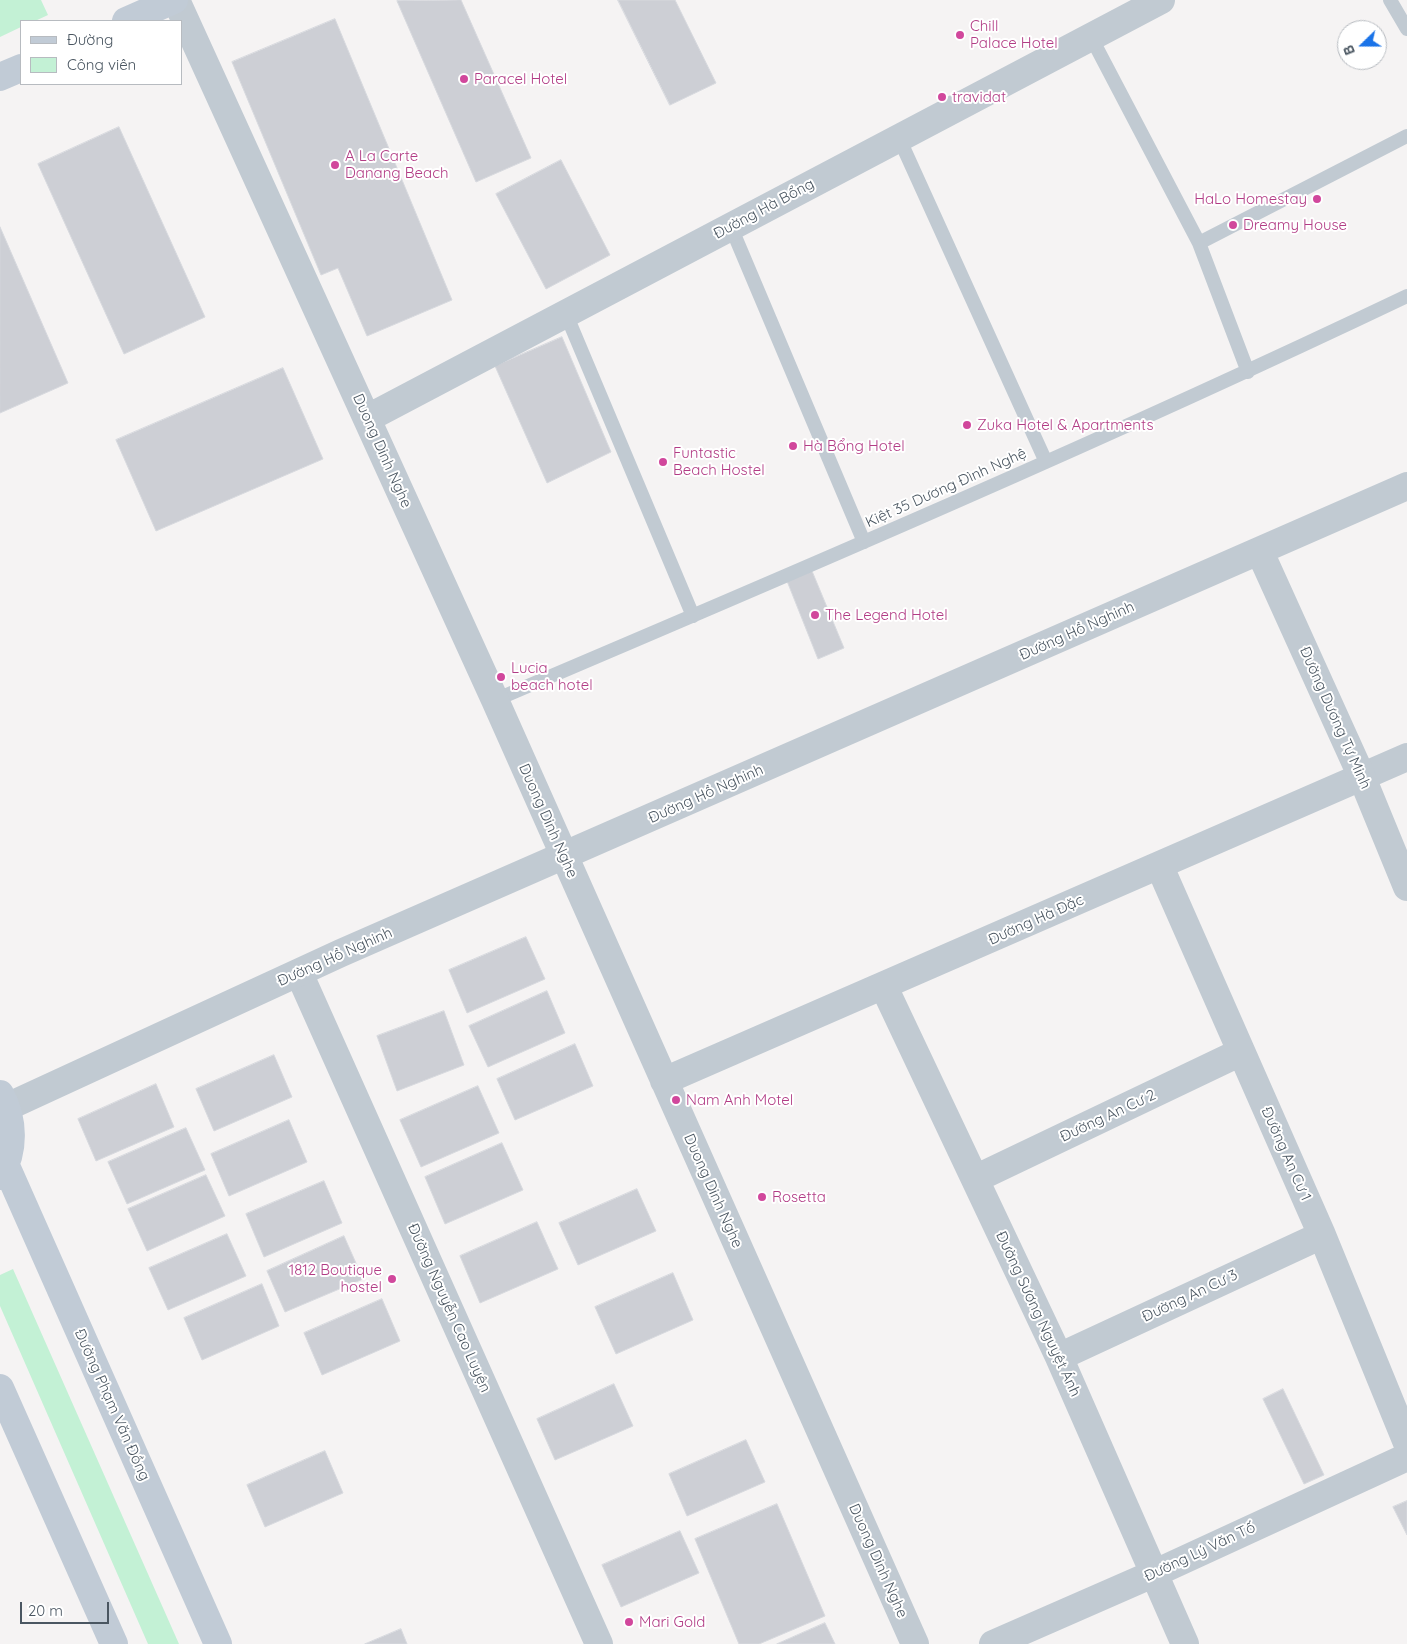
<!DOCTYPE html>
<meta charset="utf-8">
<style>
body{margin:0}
#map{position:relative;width:1407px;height:1644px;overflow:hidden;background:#f5f3f3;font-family:Quicksand,sans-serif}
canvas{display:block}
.legend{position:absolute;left:20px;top:20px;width:162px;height:65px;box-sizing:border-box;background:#fff;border:1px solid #b7bbc0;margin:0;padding:6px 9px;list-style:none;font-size:15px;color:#4a5661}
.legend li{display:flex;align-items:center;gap:10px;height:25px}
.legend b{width:25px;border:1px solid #b7bbc0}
.north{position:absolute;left:1337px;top:20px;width:50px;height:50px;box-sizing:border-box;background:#fff;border:1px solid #b7bbc0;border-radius:50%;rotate:248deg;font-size:14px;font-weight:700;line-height:20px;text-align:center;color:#4a5661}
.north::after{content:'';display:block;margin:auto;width:18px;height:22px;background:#1a73e8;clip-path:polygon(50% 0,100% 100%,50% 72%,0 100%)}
.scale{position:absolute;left:20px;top:1602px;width:89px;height:22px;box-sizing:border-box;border:2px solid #4a5661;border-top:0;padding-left:6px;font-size:15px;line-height:18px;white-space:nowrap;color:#4a5661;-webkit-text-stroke:4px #fff;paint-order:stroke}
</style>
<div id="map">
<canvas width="1407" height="1644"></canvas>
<ul class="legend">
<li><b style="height:6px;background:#c1cbd6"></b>Đường</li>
<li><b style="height:14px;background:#c3f1d5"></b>Công viên</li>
</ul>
<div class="north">B</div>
<div class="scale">20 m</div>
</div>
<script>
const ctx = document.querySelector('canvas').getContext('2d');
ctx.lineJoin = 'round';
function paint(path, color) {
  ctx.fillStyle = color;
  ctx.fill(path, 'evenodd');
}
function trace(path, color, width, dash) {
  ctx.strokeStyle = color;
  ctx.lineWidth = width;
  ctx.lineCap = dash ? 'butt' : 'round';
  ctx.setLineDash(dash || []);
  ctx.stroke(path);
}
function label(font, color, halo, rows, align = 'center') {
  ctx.font = font + ' Quicksand,sans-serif';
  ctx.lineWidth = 4;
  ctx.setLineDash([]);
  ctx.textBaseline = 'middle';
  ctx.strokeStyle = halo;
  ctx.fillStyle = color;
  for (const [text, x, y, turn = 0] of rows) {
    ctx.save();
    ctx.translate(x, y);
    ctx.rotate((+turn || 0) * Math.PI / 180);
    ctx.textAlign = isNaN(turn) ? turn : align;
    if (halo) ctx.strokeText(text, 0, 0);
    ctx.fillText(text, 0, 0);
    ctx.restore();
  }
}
const green = new Path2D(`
 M0,0H41L48,15L35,21H21V27L0,37Z
 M13,1269L179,1644H148L0,1306V1275Z`);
const building = new Path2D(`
 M461,0L531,158L476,182L397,1Z
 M618,0H675L716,83L670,105Z
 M335,19L452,300L367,336L338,268L321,275L232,62Z
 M119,127L205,317L124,354L38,164Z
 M561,160L610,255L546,289L496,194Z
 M0,227L68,383L0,413Z
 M562,337L611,452L547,483L495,366Z
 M283,368L323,459L156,531L116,440Z
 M812,571L844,648L818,659L787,581Z
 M526,937L545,979L467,1013L449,970Z
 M547,991L565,1033L488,1067L469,1026Z
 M444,1011L464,1065L397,1091L377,1036Z
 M575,1044L593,1086L515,1120L497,1079Z
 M274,1055L292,1097L214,1131L196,1089Z
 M156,1084L174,1127L96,1161L78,1119Z
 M478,1086L499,1133L421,1167L400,1120Z
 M289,1120L307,1162L229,1196L211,1154Z
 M186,1128L205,1170L127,1204L108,1162Z
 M502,1143L523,1190L445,1224L425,1177Z
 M206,1175L225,1216L147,1251L128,1209Z
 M324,1181L342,1223L264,1257L246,1214Z
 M637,1189L656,1231L578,1265L559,1223Z
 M537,1222L558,1269L480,1303L460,1256Z
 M227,1234L246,1276L168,1310L149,1268Z
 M344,1236L363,1279L285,1312L267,1271Z
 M673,1273L693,1320L616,1354L595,1307Z
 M262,1284L279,1326L202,1360L184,1318Z
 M382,1299L400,1341L322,1375L304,1333Z
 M614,1384L633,1426L555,1460L537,1419Z
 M1283,1389L1324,1475L1304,1484L1263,1399Z
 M746,1440L765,1482L687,1516L669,1474Z
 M325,1451L343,1493L265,1527L247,1485Z
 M1407,1501V1535L1393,1507Z
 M777,1504L825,1616L759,1644H739L695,1539Z
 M680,1531L699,1573L621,1607L602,1565Z
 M825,1623L835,1644H777Z
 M401,1629L407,1644H365Z`);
const service = new Path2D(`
 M1390,0L1407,29
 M1091,37L1199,243L1248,372
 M899,138L1046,462
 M731,227L864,542
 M1199,243L1407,136
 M566,314L693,616
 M495,700C801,570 1107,439 1407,296`);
const minor = new Path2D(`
 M176,0L495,700L915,1644
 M368,418L1161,0
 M1160,867L1322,1235L1407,1443
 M299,973L599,1644
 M884,987L1059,1357L1185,1644
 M664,1081L1407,757
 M975,1179L1241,1052
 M1059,1357L1322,1235
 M993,1644L1153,1574L1407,1457`);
const tertiary = new Path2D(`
 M1260,552L1361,775L1407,887
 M7,1107L341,953L1407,486`);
const secondary = new Path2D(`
 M126,21L174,0
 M0,77L21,68
 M0,1094C14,1120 15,1150 0,1176
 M6,1166L218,1644
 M0,1388L114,1644`);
const markers = [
 [960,35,5,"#d1479c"],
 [464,79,5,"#d1479c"],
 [942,97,5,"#d1479c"],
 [335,165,5,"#d1479c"],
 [1317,199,5,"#d1479c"],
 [1233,225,5,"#d1479c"],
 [967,425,5,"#d1479c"],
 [793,446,5,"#d1479c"],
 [663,462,5,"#d1479c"],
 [815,615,5,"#d1479c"],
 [501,677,5,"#d1479c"],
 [676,1100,5,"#d1479c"],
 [762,1197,5,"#d1479c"],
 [392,1279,5,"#d1479c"],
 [629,1622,5,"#d1479c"]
];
const hotelNames = [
 ["Chill",970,26],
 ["Palace Hotel",970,43],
 ["Paracel Hotel",474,79],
 ["travidat",952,97],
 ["A La Carte",345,156],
 ["Danang Beach",345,173],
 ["HaLo Homestay",1307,199,"right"],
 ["Dreamy House",1243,225],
 ["Zuka Hotel & Apartments",977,425],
 ["Hà Bổng Hotel",803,446],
 ["Funtastic",673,453],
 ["Beach Hostel",673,470],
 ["The Legend Hotel",825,615],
 ["Lucia",511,668],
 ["beach hotel",511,685],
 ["Nam Anh Motel",686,1100],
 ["Rosetta",772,1197],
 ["1812 Boutique",382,1270,"right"],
 ["hostel",382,1287,"right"],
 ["Mari Gold",639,1622]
];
const streetNames = [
 ["Đường Hà Bổng",764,209,-28],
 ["Duong Dinh Nghe",382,451,66],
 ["Kiệt 35 Dương Đình Nghệ",946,488,-24],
 ["Đường Hồ Nghinh",1077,631,-24],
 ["Đường Dương Tự Minh",1335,718,66],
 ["Đường Hồ Nghinh",706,794,-24],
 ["Duong Dinh Nghe",548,821,66],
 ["Đường Hà Đặc",1036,920,-24],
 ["Đường Hồ Nghinh",335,957,-24],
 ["Đường An Cư 2",1108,1116,-25],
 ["Đường An Cư 1",1286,1154,66],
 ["Duong Dinh Nghe",713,1191,66],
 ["Đường An Cư 3",1190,1296,-25],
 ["Đường Nguyễn Cao Luyện",449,1308,66],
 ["Đường Sương Nguyệt Ánh",1038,1314,65],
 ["Đường Phạm Văn Đồng",112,1405,66],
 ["Đường Lý Văn Tố",1200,1552,-25],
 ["Duong Dinh Nghe",878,1561,66]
];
paint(green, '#c3f1d5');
paint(building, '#cdcfd5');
trace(building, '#d7d9de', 1);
trace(service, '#c1cad2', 14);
trace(minor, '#c1cad2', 28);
trace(tertiary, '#c1cad2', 28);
trace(secondary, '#c1cbd6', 28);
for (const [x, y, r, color] of markers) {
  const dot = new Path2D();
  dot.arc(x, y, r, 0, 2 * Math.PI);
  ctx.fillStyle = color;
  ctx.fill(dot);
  trace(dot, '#fff', 2);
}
label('15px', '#b23c85', '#fff', hotelNames, 'left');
label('15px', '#4a5661', '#fff', streetNames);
</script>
